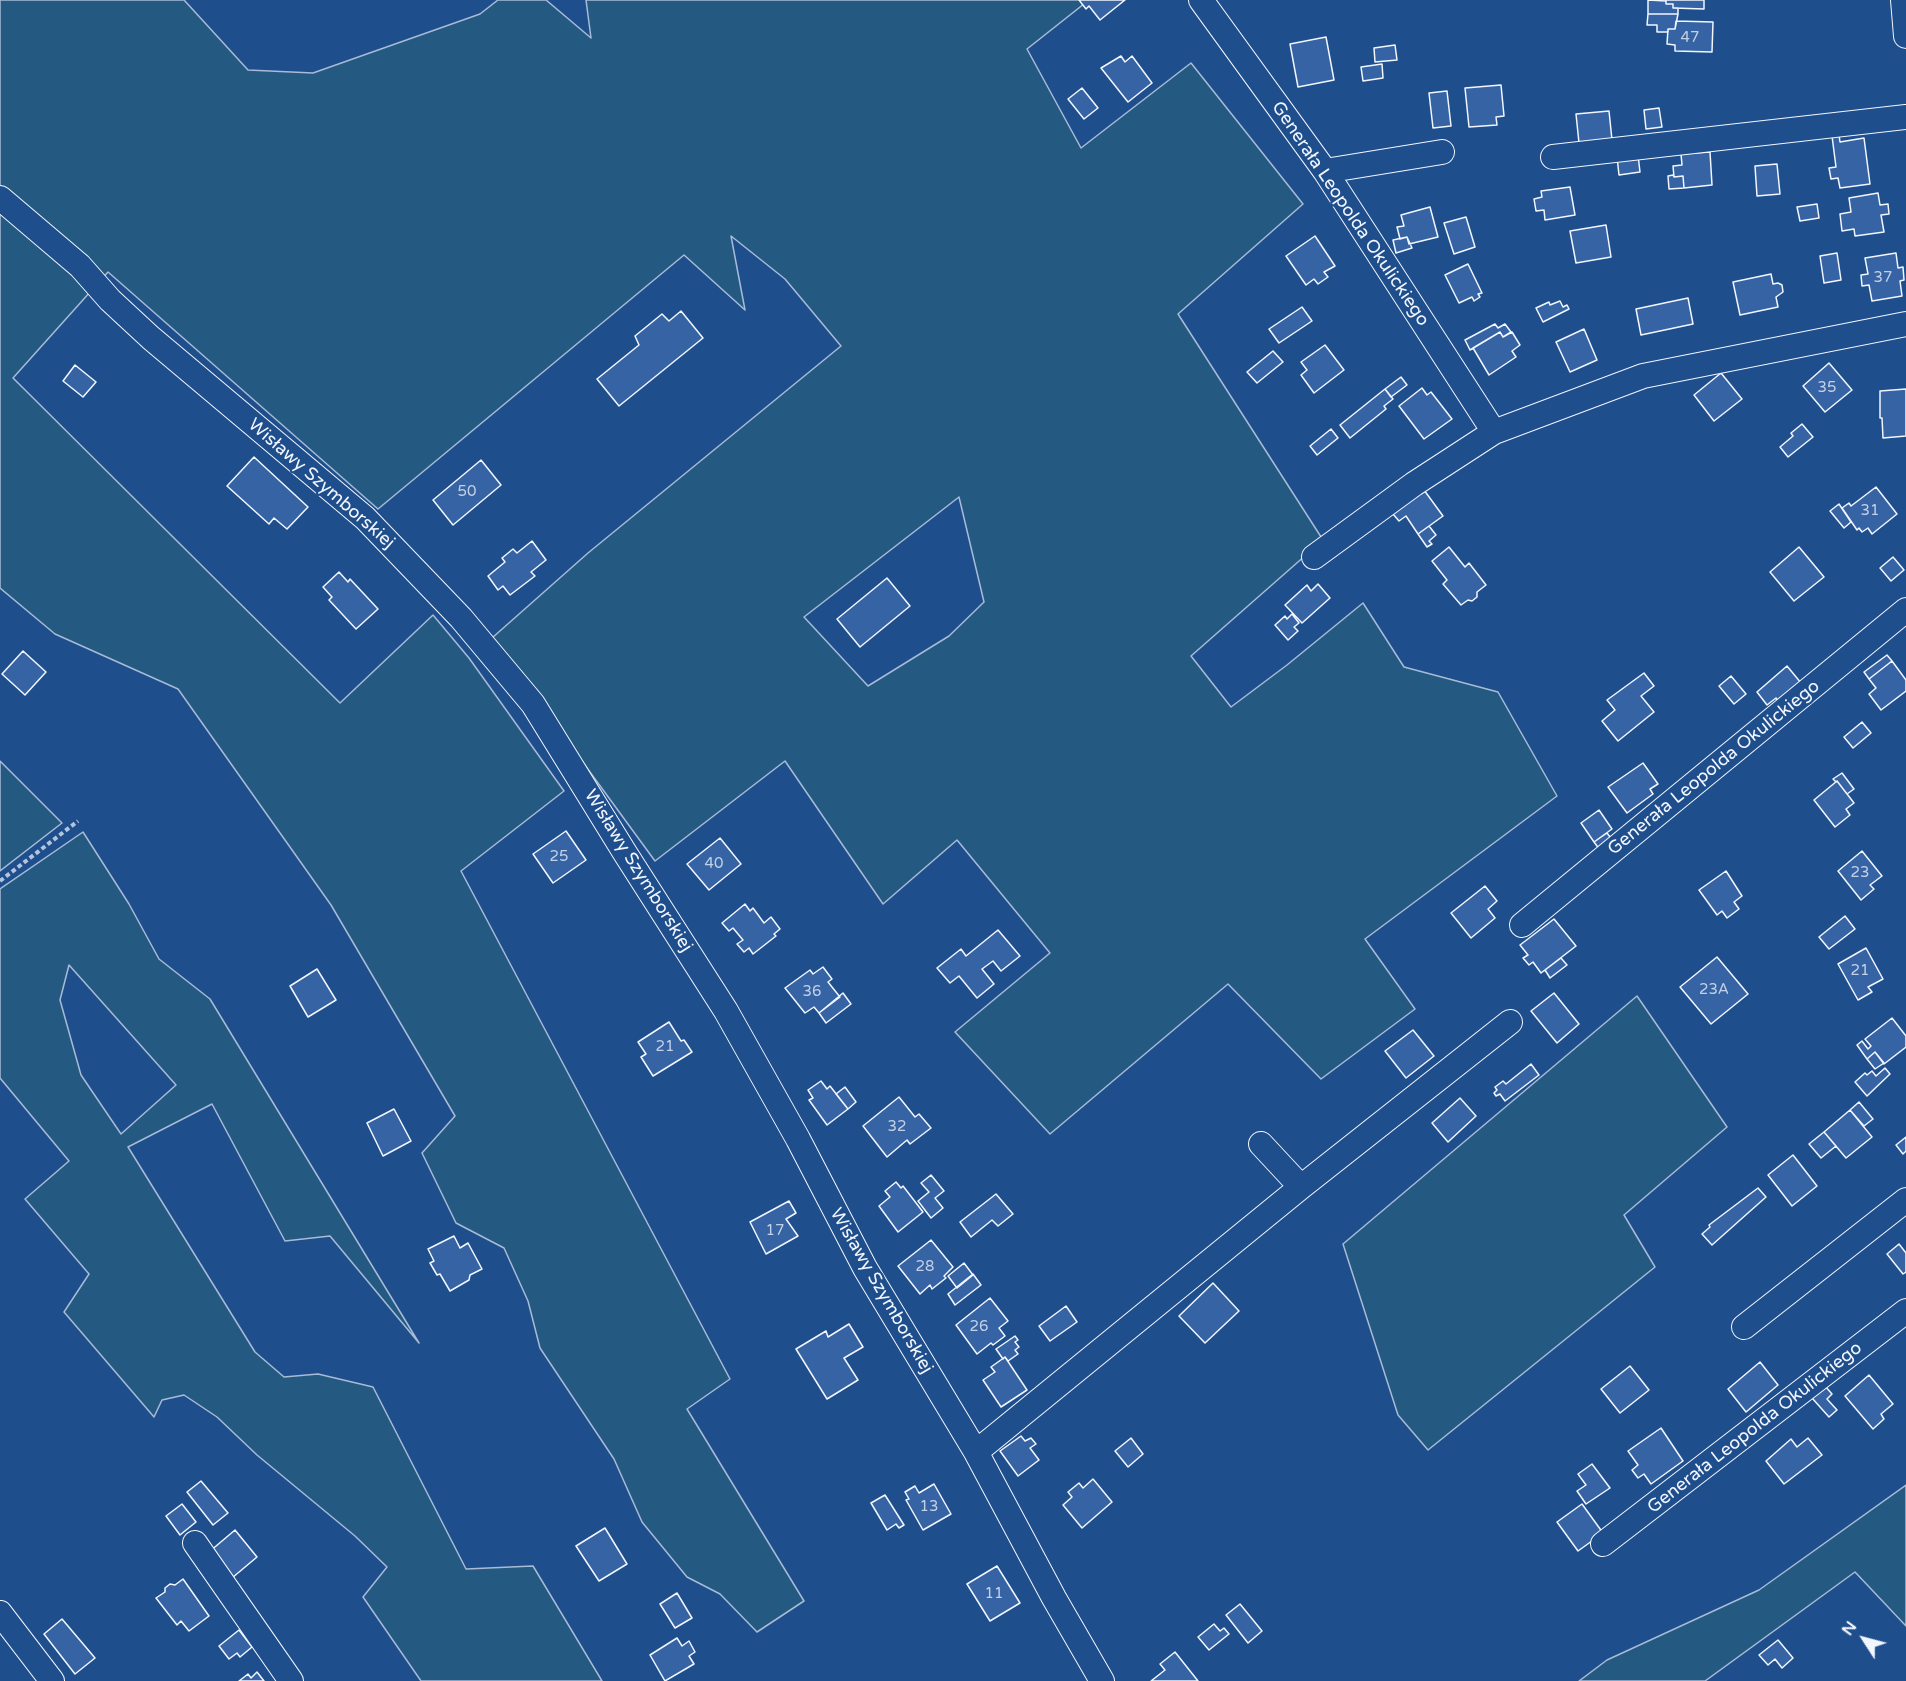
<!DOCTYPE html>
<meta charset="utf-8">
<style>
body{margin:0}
#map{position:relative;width:1906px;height:1681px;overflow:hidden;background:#1f4e8c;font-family:"Varela Round",sans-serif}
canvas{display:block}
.north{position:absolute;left:1834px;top:1609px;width:60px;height:60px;-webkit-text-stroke:4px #1f4e8c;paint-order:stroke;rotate:306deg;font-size:16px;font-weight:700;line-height:24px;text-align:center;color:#f2f6ff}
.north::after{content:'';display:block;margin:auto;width:21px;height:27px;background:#f2f6ff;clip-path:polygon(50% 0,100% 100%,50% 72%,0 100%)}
</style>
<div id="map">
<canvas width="1906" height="1681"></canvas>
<div class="north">N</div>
</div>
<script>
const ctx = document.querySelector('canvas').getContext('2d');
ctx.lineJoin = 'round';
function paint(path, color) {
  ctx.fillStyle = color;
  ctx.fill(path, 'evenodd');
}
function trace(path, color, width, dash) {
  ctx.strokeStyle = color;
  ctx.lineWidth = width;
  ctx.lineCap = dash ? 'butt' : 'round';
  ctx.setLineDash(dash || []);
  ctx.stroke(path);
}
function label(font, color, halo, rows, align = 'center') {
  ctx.font = font + ' "Varela Round",sans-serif';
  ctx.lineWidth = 4.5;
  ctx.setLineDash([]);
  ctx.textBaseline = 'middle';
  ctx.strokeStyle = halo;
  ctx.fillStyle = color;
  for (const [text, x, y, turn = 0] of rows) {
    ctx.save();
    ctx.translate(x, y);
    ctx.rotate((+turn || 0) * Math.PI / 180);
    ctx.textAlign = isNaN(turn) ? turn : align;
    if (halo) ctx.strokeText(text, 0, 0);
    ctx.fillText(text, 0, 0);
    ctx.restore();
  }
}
const green = new Path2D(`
 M0,0H184L248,70L313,73L480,14L498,0H546L591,38L586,0H1089L1027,49L1081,148L1191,63L1303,204L1178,314L1323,540L1191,656L1231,707L1287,665L1363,603L1404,667L1498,692L1557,796L1365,939L1415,1009L1321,1079L1228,984L1050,1134L955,1032L1050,953L957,840L883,904L785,761L655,861L492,638L588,553L841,346L785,279L731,236L745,310L684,255L378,509L108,272L13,378L340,703L433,615L469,658L564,791L461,871L730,1379L687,1409L804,1601L757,1632L720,1594L687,1577L642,1522L614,1459L540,1348L528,1301L504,1248L456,1223L422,1153L455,1116L331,905L178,689L55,634L0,588ZM959,497L984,602L949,636L868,686L804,617Z
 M0,761L62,823L0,871Z
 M83,832L129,904L159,959L210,999L419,1343L330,1236L285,1241L212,1104L128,1147L255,1352L284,1377L318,1374L373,1387L466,1569L533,1566L602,1681H421L363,1597L387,1567L355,1536L257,1455L217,1417L184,1395L162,1400L154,1417L64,1312L89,1274L25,1199L69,1161L0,1078V889ZM69,965L176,1085L121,1134L81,1075L60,1000Z
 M1637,996L1727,1127L1624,1215L1655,1267L1428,1450L1398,1415L1343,1244Z
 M1906,1485V1626L1855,1572L1705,1681H1579L1607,1660L1759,1590Z`);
const building = new Path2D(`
 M1079,0H1125L1100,20L1089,6L1086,9Z
 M1648,0L1666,1V4H1673V8H1678V14H1648Z
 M1704,0V9L1673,8V4H1666V0Z
 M1648,14H1678L1675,29H1668V32H1657V25H1647Z
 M1676,21L1713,22L1712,52L1675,51V45L1667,44L1668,29H1675Z
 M1326,37L1334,80L1298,87L1290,44Z
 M1395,45L1397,60L1375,62L1374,48Z
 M1121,56L1125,62L1132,56L1152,83L1128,102L1101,68Z
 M1382,64L1383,78L1363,81L1361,67Z
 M1501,85L1504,116L1496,117L1497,125L1469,127L1465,88Z
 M1082,88L1098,108L1084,119L1068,99Z
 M1447,91L1451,126L1433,128L1429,93Z
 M1659,108L1662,127L1646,129L1644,110Z
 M1609,111L1612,140L1579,143L1576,114Z
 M1839,135L1840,142L1864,138L1870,184L1840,188L1838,178L1831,179L1829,168L1836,167L1832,136Z
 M1710,152L1712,185L1684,188L1683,176L1674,177L1673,166L1682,165L1681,154Z
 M1638,155L1640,172L1619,175L1617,157Z
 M1777,164L1780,194L1757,196L1755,166Z
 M1673,175L1674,177L1683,176L1684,188L1669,189L1668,176Z
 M1570,187L1575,215L1545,220L1544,210L1536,211L1534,199L1542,197L1541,191Z
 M1878,193L1880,205L1888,204L1889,214L1881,215L1884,232L1855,236L1854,229L1842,231L1840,214L1851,212L1849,198Z
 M1817,204L1819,218L1800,221L1797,207Z
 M1430,207L1438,237L1409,244L1407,237L1400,239L1397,227L1404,226L1401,215Z
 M1466,217L1475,247L1454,254L1444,223Z
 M1606,225L1611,257L1576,263L1570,231Z
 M1315,236L1335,266L1324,272L1328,277L1318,284L1314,279L1306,285L1286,256Z
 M1407,237L1412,248L1396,253L1393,240Z
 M1837,253L1841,280L1824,283L1820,256Z
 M1896,253L1898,268L1903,267L1904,280L1900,281L1902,296L1872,301L1869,285L1862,286L1861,275L1868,274L1865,258Z
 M1468,264L1482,293L1478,294L1480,297L1474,301L1472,297L1459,303L1445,275Z
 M1771,274L1773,284L1778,283L1782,285L1783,292L1776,297L1778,307L1740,315L1733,282Z
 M1688,298L1693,324L1641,335L1636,309Z
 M1560,301L1563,307L1567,305L1569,309L1543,322L1536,308L1549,302L1550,305Z
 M1302,307L1312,321L1279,343L1269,329Z
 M681,311L703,338L619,406L597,379L639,345L635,336L662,314L669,321Z
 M1495,324L1498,328L1505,324L1511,332L1503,337L1500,332L1470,350L1465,340Z
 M1584,329L1597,360L1570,372L1556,342Z
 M1500,332L1503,337L1512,332L1520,345L1512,351L1516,357L1489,375L1473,348Z
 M1325,345L1344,370L1314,393L1301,375L1307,370L1301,362Z
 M1273,351L1283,362L1257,383L1247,372Z
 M1829,363L1852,390L1825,412L1803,386Z
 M75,365L96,382L83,397L63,381Z
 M1721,373L1742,399L1714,421L1694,395Z
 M1401,377L1407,385L1391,397L1385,389Z
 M1422,388L1427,395L1431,392L1452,419L1424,439L1399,406Z
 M1385,389L1393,399L1384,406L1386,409L1350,438L1340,425Z
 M1906,389V436L1883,438L1882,418H1880V391Z
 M1802,424L1813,437L1788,457L1780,447L1793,436L1791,433Z
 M1331,429L1338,438L1317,455L1310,446Z
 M254,457L308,507L287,529L274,518L269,524L227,486Z
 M481,460L501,485L453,525L433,500Z
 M1876,487L1897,514L1872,534L1868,528L1862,532L1859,528L1857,530L1842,508L1849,503L1851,506Z
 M1424,490L1443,516L1418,534L1406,516L1399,521L1393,514Z
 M1839,504L1851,522L1844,528L1830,511Z
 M1429,526L1436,535L1429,541L1432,544L1427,547L1418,534Z
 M532,541L546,560L531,572L535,576L510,595L503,586L498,590L488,576L505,562L502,558L513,549L517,553Z
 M1449,547L1465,567L1469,563L1486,585L1477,592V597L1472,601L1468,600L1461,605L1443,584L1447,580L1432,561Z
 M1799,547L1824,577L1794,601L1770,572Z
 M1893,557L1904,570L1891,581L1880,568Z
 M339,572L348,582L350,579L378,609L356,629L329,600L332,597L323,587Z
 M887,578L910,606L860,647L837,619Z
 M1318,584L1330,598L1302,623L1285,605L1307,585L1311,591Z
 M1292,614L1299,623L1294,627L1298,631L1288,640L1275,625L1285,616L1287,619Z
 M23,651L46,672L25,695L2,674Z
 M1887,655L1892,661L1869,679L1864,672Z
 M1892,661L1906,680V691L1881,710L1869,694L1876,688L1869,679Z
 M1787,666L1806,689L1784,708L1776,698L1767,705L1757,692Z
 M1644,673L1654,686L1641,696L1654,712L1618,741L1602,721L1615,710L1607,700Z
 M1731,676L1746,694L1734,704L1719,686Z
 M1862,722L1871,733L1853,748L1844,737Z
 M1643,763L1658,784L1650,789L1653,794L1627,813L1608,787Z
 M1842,773L1854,789L1847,794L1837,781L1836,782L1833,779Z
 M1837,781L1854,803L1846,809L1850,815L1835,827L1814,800Z
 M1599,810L1612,829L1594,842L1581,823Z
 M566,831L586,860L553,883L533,854Z
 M1607,833L1613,841L1600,850L1594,842Z
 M720,838L741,864L709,890L687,864Z
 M1862,851L1882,876L1870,885L1874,889L1861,900L1838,871Z
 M1726,871L1742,896L1734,902L1739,909L1727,918L1722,911L1717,915L1699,890Z
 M1485,886L1497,901L1488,909L1495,918L1471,938L1451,913Z
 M745,904L750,911L753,908L764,923L771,917L780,929L774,934L776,936L753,954L749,948L744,952L737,944L743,940L733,928L729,931L722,923Z
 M1845,916L1855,929L1829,949L1819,937Z
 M1554,919L1576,946L1541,973L1533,962L1529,965L1523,958L1528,955L1520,945Z
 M998,930L1020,956L1001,971L993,961L982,969L994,984L977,998L959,976L950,983L937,968L961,949L966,956Z
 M1866,948L1883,979L1868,987L1872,992L1858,1000L1838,964Z
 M1717,957L1748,994L1711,1024L1680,987Z
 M1561,958L1567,965L1550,978L1545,970Z
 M823,967L832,979L828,982L840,997L819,1013L814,1007L805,1013L785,988L810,970L813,974Z
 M317,969L336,1000L308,1017L290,986Z
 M843,993L851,1004L826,1023L819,1013Z
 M1554,993L1579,1024L1557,1043L1531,1011Z
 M1892,1018L1906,1036V1047L1884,1064L1875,1052L1867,1059L1857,1045L1862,1041L1868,1049L1871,1046L1865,1039Z
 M669,1022L681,1041L684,1040L692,1052L653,1076L641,1057L646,1054L638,1042Z
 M1413,1030L1434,1056L1406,1078L1385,1051Z
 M1875,1052L1884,1063L1875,1069L1867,1059Z
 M1531,1064L1539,1075L1505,1101L1500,1094L1496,1096L1494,1093L1497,1090L1495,1087L1503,1081L1506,1084Z
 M1885,1068L1890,1074L1867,1096L1855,1082L1865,1073L1867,1075L1872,1071L1876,1076Z
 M821,1081L827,1089L830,1086L848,1109L827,1125L809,1100L813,1098L808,1090Z
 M845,1087L856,1102L848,1109L836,1094Z
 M899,1097L915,1117L919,1114L931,1128L910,1144L907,1140L887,1157L863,1126Z
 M1460,1098L1476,1116L1448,1142L1432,1123Z
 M1859,1102L1873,1119L1864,1126L1850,1110Z
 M394,1109L411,1141L383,1156L367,1123Z
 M1850,1110L1872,1137L1846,1158L1824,1132Z
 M1824,1132L1836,1146L1821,1158L1809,1144Z
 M1906,1137V1151L1903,1154L1896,1145Z
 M1793,1155L1817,1186L1792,1206L1768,1175Z
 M931,1175L944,1191L935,1198L943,1208L931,1218L918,1201L929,1192L921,1183Z
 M896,1182L901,1188L903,1186L923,1212L898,1232L879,1206L890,1197L885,1191Z
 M1758,1188L1766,1197L1712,1245L1702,1234L1710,1227L1709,1225Z
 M996,1194L1013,1214L998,1226L992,1220L971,1237L960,1222Z
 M789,1201L796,1213L786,1219L798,1236L766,1254L750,1222Z
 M454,1236L460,1248L468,1243L482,1269L470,1275L469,1280L450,1291L440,1274L437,1275L430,1263L434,1261L428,1249Z
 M931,1240L953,1267L944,1276L946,1278L932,1289L930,1285L920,1294L898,1266Z
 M1899,1244L1906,1253V1272L1903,1274L1887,1254Z
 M964,1263L973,1275L957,1288L948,1276Z
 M973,1274L981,1285L955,1305L948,1294Z
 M1213,1283L1239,1311L1205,1343L1179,1316Z
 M990,1298L1008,1321L999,1328L1005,1336L993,1345L991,1343L977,1354L956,1325Z
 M1066,1306L1077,1322L1050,1341L1039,1326Z
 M849,1324L863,1347L844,1358L858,1380L827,1399L796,1349L826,1331L828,1337Z
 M1015,1336L1018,1340L1015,1342L1019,1347L1015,1350L1018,1354L1008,1361L1005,1357L1003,1359L996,1349Z
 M1005,1357L1027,1390L1001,1407L983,1380L995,1372L991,1367Z
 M1760,1362L1778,1385L1746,1412L1728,1389Z
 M1630,1366L1649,1390L1620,1413L1601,1389Z
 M1869,1375L1893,1404L1881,1414L1884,1419L1873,1429L1845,1396Z
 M1825,1386L1832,1394L1827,1399L1837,1410L1829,1417L1812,1398Z
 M1661,1428L1683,1461L1651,1484L1644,1474L1638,1478L1632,1470L1638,1465L1628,1451Z
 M1021,1436L1025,1441L1031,1438L1036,1444L1030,1448L1039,1460L1018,1476L1000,1451Z
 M1131,1438L1143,1454L1128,1467L1115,1451Z
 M1808,1438L1822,1455L1784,1484L1766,1461L1791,1439L1797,1447Z
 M1592,1464L1610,1488L1586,1504L1577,1491L1586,1485L1578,1474Z
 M1093,1479L1112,1502L1082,1528L1063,1505L1072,1497L1068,1492L1079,1483L1083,1488Z
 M201,1481L228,1513L213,1525L187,1492Z
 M934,1484L951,1514L923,1530L906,1500L909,1499L905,1492L915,1486L919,1493Z
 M885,1495L904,1525L899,1528L896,1524L887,1530L871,1503Z
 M182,1504L196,1522L180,1535L166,1516Z
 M1582,1504L1603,1533L1578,1551L1557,1522Z
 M605,1528L627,1564L599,1581L576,1546Z
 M235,1530L257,1557L226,1583L209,1552Z
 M997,1566L1020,1603L990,1621L967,1584Z
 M183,1579L209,1616L189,1631L181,1621L177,1625L156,1598L165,1592V1588L170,1584L175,1585Z
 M677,1593L692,1618L675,1628L660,1604Z
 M1240,1604L1262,1631L1248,1643L1226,1615Z
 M62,1619L95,1658L75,1674L44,1634Z
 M1214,1624L1220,1631L1224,1628L1229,1634L1209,1650L1198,1637Z
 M239,1630L252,1647L240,1657L237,1653L229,1659L219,1646Z
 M677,1638L682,1646L689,1641L695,1652L689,1656L694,1664L665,1681L650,1655Z
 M1778,1640L1793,1658L1782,1668L1775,1659L1768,1665L1759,1655Z
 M1175,1652L1198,1681H1151L1165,1670L1160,1664Z
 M257,1672L264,1681H239L248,1674L251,1678Z`);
const path = new Path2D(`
 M0,881L78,821`);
const minor = new Path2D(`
 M1201,0L1325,171L1494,432
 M1903,0L1906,36
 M1553,157L1906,117
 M1325,171L1442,152
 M0,198L80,266L110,300L151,338L365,518L461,618L533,704L625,853L726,1011L798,1139L865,1268L976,1452L1054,1598L1102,1681
 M1314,557L1414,484L1494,432L1643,376L1906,324
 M1522,925L1906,610
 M1261,1144L1301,1187
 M1744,1327L1906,1200
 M976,1452L1301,1187L1510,1022
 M195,1543L291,1681
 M1603,1544L1906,1311
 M0,1613L52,1681`);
const numberNames = [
 ["47",1690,38],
 ["37",1883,278],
 ["35",1827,388],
 ["50",467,492],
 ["31",1870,511],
 ["25",559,857],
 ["40",714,864],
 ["23",1860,873],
 ["21",1860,971],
 ["23A",1714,990],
 ["36",812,992],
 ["21",665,1047],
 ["32",897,1127],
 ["17",775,1231],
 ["28",925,1267],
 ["26",979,1327],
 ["13",929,1507],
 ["11",994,1594]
];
const streetNames = [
 ["Generała Leopolda Okulickiego",1350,214,56],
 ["Wisławy Szymborskiej",321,484,41],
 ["Generała Leopolda Okulickiego",1714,768,-39],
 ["Wisławy Szymborskiej",638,871,58],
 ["Wisławy Szymborskiej",881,1291,60],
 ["Generała Leopolda Okulickiego",1755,1428,-38]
];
paint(green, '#245a82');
trace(green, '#a8bbd7', 1.5);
paint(building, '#3563a3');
trace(building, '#f2f6ff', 1.5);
trace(minor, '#f2f6ff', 26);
trace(path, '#b3c4dc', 4, [4.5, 3]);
trace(minor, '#1f4e8c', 24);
label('15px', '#c3d1e8', null, numberNames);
label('18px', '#f2f6ff', '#1f4e8c', streetNames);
</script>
